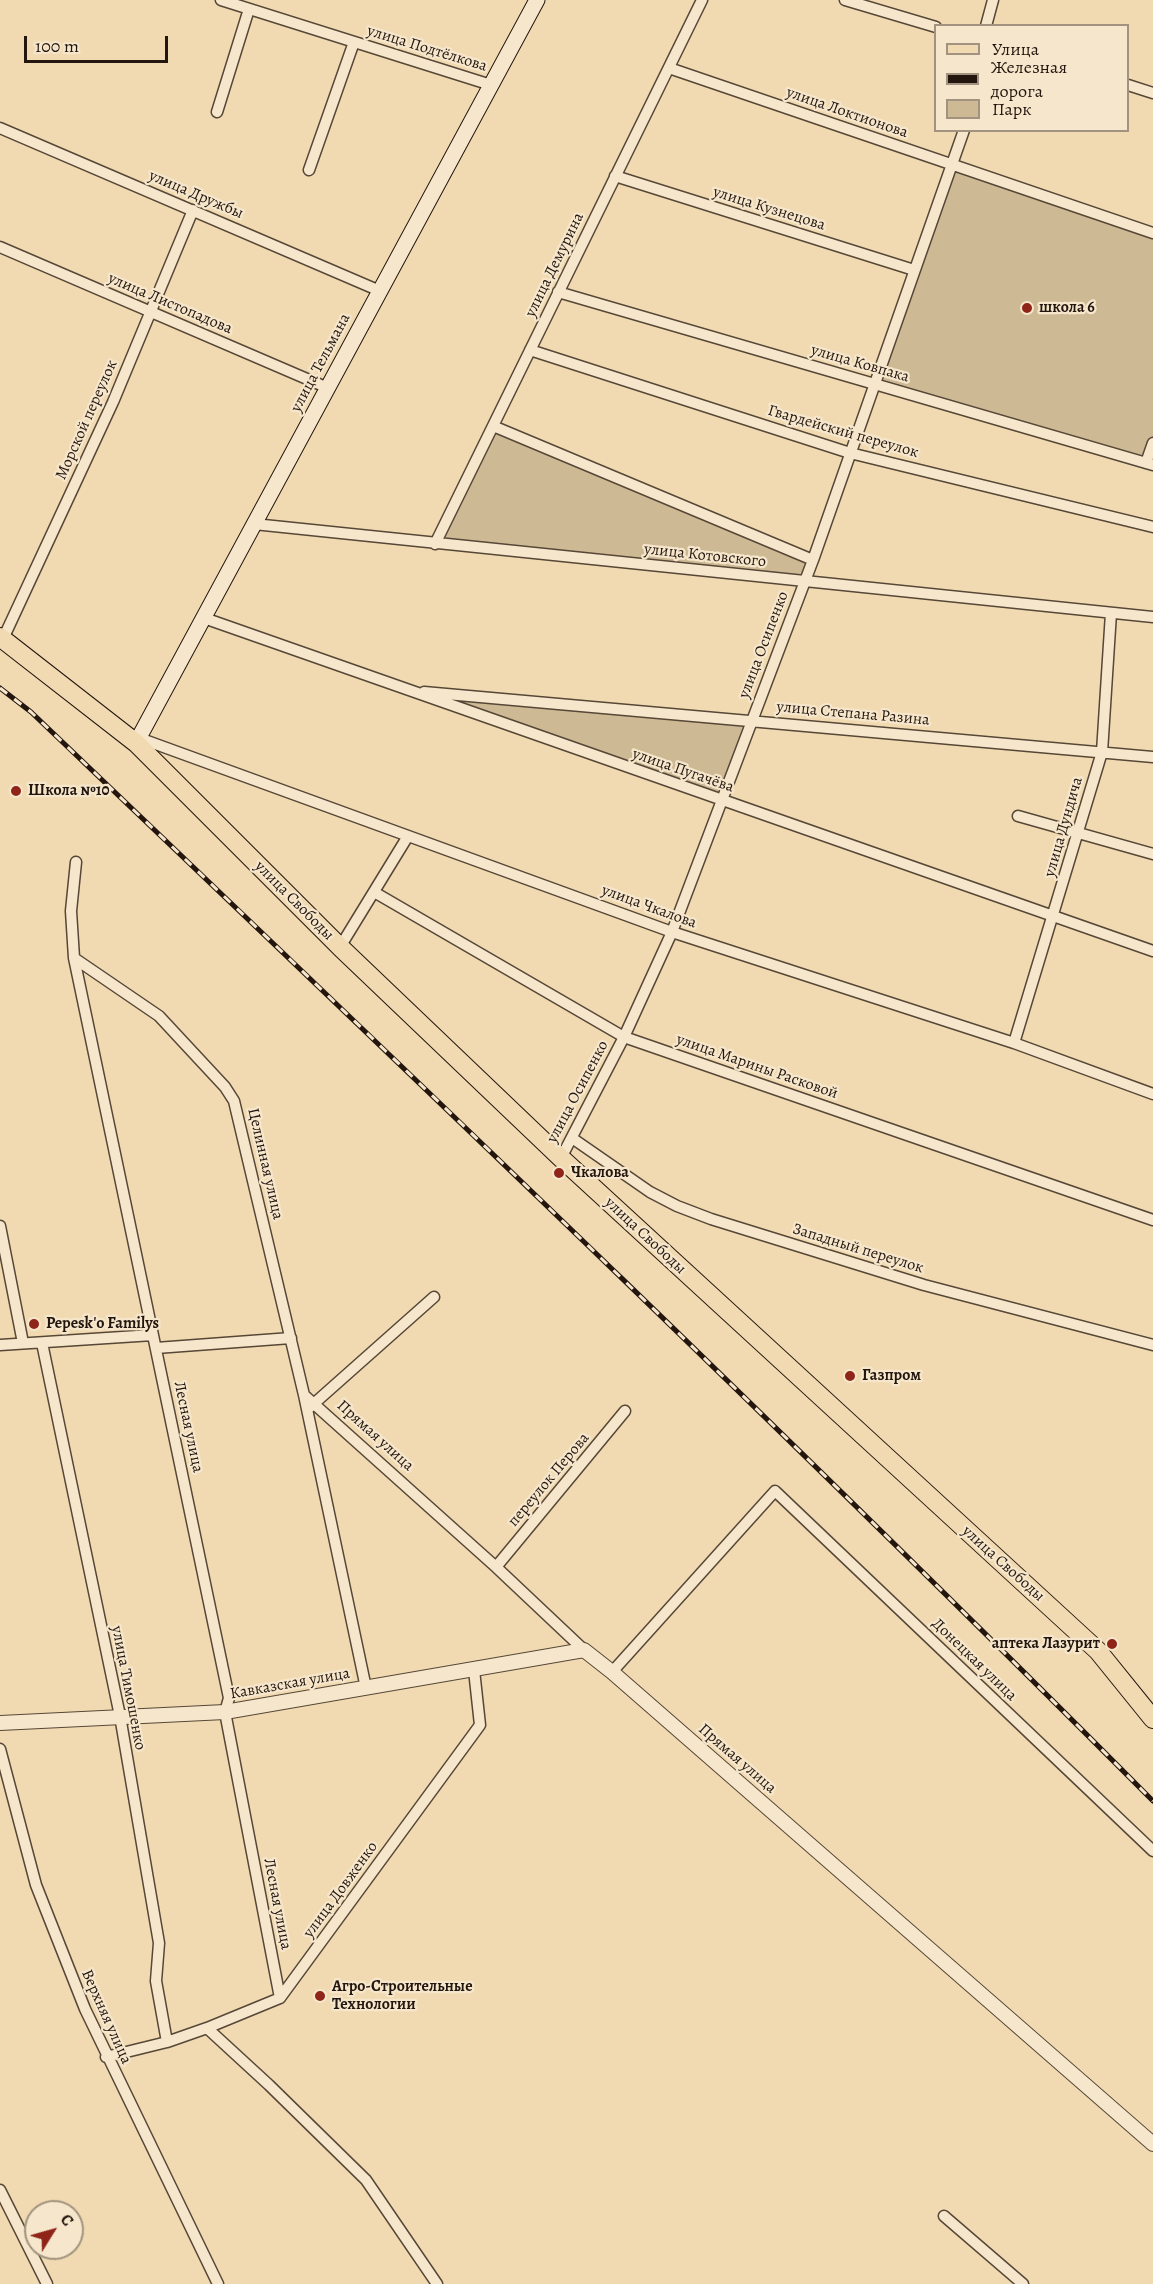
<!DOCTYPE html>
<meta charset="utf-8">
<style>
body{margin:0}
#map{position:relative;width:1153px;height:2284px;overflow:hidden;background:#f1dab1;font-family:Alegreya,serif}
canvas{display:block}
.legend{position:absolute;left:934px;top:24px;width:195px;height:108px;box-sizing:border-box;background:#f6e7cc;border:2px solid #a29380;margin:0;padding:8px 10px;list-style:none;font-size:18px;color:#23160e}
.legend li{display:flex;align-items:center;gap:12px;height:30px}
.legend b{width:30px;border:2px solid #a29380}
.north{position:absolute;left:24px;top:2200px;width:60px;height:60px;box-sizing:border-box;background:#f6e7cc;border:2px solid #a29380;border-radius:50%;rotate:53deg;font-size:16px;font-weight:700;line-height:24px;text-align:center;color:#23160e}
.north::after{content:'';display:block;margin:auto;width:21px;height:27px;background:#8f2418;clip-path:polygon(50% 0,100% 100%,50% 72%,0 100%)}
.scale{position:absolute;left:24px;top:36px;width:144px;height:27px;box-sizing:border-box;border:3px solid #23160e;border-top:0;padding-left:8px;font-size:18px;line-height:21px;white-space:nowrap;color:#23160e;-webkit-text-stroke:4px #f6e7cc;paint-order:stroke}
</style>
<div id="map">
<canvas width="1153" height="2284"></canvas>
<ul class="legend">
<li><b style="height:8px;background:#f1dab1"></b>Улица</li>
<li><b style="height:8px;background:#23160e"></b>Железная дорога</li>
<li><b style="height:16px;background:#ceb995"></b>Парк</li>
</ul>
<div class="north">С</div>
<div class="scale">100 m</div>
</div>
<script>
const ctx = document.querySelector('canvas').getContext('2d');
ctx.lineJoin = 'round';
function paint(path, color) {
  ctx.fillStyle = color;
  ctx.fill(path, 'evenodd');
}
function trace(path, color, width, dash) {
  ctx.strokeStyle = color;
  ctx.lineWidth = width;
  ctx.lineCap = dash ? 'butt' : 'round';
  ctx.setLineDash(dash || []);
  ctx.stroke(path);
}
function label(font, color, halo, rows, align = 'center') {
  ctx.font = font + ' Alegreya,serif';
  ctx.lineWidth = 4.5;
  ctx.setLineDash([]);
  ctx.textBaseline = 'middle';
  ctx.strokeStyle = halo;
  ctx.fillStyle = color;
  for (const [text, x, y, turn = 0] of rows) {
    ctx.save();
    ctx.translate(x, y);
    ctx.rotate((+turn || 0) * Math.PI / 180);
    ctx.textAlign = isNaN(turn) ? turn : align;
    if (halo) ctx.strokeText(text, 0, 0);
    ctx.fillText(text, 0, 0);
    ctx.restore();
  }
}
const green = new Path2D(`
 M952,164L1153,233V443L1146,463L874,384Z
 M493,426L813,560L804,581L435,544Z
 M406,690L751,720L719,804Z`);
const minor = new Path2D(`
 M221,0L491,85
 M845,0L936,27
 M986,26L993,0
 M669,68L1153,233
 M1128,85L1153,93
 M217,112L249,9
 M0,128L380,291
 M309,170L354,42
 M615,176L914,270
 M0,247L328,388
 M558,292L1153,465
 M530,350L850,453L1153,527
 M493,426L813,560
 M1146,463L1153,443
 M254,524L1153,617
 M435,544L702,0
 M204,618L1153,951
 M3,639L113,402L193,210
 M424,692L1153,757
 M139,738L672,932L1014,1043L1153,1094
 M1018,816L1153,854
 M76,862L71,911L74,958L229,1698L225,1712L280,1998
 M374,892L624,1037L1153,1220
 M340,947L408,836
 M74,958L159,1016L225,1087L234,1101L304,1395L366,1688
 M1014,1043L1102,752L1111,613
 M572,1138L650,1192L677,1206L711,1219L924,1285L1153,1345
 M561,1158L624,1037L672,932L813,560L964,130
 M0,1226L23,1343
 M42,1343L120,1716L159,1943L156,1981L167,2042
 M0,1345L153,1335
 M156,1348L291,1338
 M304,1395L496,1567L584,1650
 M309,1408L434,1297
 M496,1567L625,1411
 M612,1672L775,1491L1153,1851
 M0,1749L36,1885L85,2009L218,2284
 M207,2028L269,2085L366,2180L437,2284
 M106,2057L167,2042L207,2028L280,1998L480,1725L474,1670
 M0,2190L47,2284
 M944,2216L1023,2284`);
const tertiary = new Path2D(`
 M0,1723L225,1712L584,1650L612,1672L1153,2144`);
const secondary = new Path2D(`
 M136,743L537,0`);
const primary = new Path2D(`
 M0,637L136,743L340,947L561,1158L1098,1651L1153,1719`);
const rail = new Path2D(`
 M0,688L31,712C408,1072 785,1431 1153,1801`);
const markers = [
 [1027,308,6,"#8f2418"],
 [16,791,6,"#8f2418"],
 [559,1173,6,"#8f2418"],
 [34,1324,6,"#8f2418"],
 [850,1376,6,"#8f2418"],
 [1112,1644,6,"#8f2418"],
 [320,1996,6,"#8f2418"]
];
const streetNames = [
 ["улица Подтёлкова",427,49,17],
 ["улица Локтионова",847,113,19],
 ["улица Дружбы",196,195,23],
 ["улица Кузнецова",769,209,17],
 ["улица Демурина",555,265,-64],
 ["улица Листопадова",170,304,23],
 ["улица Тельмана",321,363,-62],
 ["улица Ковпака",860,364,16],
 ["Морской переулок",87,420,-66],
 ["Гвардейский переулок",843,432,16],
 ["улица Котовского",705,556,6],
 ["улица Осипенко",764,645,-69],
 ["улица Степана Разина",853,714,5],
 ["улица Пугачёва",683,771,19],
 ["улица Дундича",1064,827,-74],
 ["улица Свободы",294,901,45],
 ["улица Чкалова",649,907,20],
 ["улица Марины Расковой",757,1067,19],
 ["улица Осипенко",578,1092,-62],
 ["Целинная улица",265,1164,77],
 ["улица Свободы",645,1236,43],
 ["Западный переулок",858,1249,17],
 ["Лесная улица",188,1427,78],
 ["Прямая улица",375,1436,42],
 ["переулок Перова",549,1480,-50],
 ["улица Свободы",1003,1564,42],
 ["Донецкая улица",974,1660,44],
 ["Кавказская улица",290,1684,-10],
 ["улица Тимошенко",128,1688,79],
 ["Прямая улица",737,1759,41],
 ["улица Довженко",341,1890,-54],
 ["Лесная улица",277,1904,79],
 ["Верхняя улица",106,2017,66]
];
const poiNames = [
 ["школа 6",1039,308],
 ["Школа №10",28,791],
 ["Чкалова",571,1173],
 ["Pepesk'o Familys",46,1324],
 ["Газпром",862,1376],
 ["аптека Лазурит",1100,1644,"right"],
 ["Агро-Строительные",332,1987],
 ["Технологии",332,2005]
];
paint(green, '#ceb995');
trace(minor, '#564737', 13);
trace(tertiary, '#564737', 16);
trace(secondary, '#23160e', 17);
trace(primary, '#23160e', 20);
trace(minor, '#f6e7cc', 10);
trace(tertiary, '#f6e7cc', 14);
trace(secondary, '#f6e7cc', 15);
trace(primary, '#f1dab1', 18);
trace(rail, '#23160e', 5);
trace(rail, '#f6e7cc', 3, [9]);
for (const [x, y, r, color] of markers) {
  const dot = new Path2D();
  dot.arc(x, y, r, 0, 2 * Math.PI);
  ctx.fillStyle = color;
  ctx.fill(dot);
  trace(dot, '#f6e7cc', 2);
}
label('16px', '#23160e', '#f6e7cc', streetNames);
label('bold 16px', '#23160e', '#f6e7cc', poiNames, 'left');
</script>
